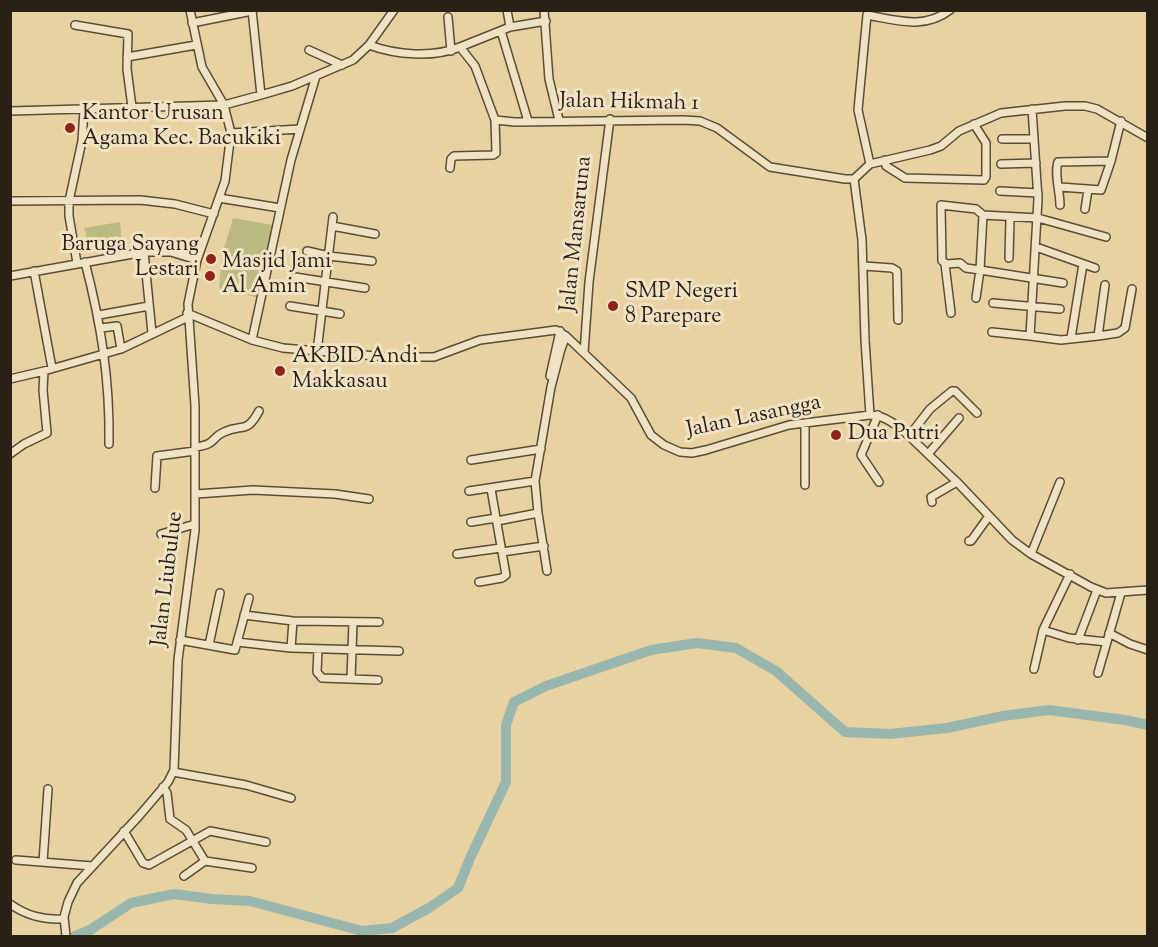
<!DOCTYPE html>
<style>
body{margin:0}
#map{position:relative;width:1158px;height:947px;overflow:hidden;background:#e9d2a2;font-family:"Sorts Mill Goudy",serif}
canvas{display:block}
.frame{position:absolute;inset:0;border:12px solid #292115;pointer-events:none}
</style>
<div id="map">
<canvas width="1158" height="947"></canvas>
<div class="frame"></div>
</div>
<script>
const ctx = document.querySelector('canvas').getContext('2d');
ctx.lineJoin = 'round';
function paint(path, color) {
  ctx.fillStyle = color;
  ctx.fill(path, 'evenodd');
}
function trace(path, color, width, dash) {
  ctx.strokeStyle = color;
  ctx.lineWidth = width;
  ctx.lineCap = dash ? 'butt' : 'round';
  ctx.setLineDash(dash || []);
  ctx.stroke(path);
}
function label(font, color, halo, rows, align = 'center') {
  ctx.font = font + ' "Sorts Mill Goudy",serif';
  ctx.lineWidth = 6;
  ctx.setLineDash([]);
  ctx.textBaseline = 'middle';
  ctx.strokeStyle = halo;
  ctx.fillStyle = color;
  for (const [text, x, y, turn = 0] of rows) {
    ctx.save();
    ctx.translate(x, y);
    ctx.rotate((+turn || 0) * Math.PI / 180);
    ctx.textAlign = isNaN(turn) ? turn : align;
    if (halo) ctx.strokeText(text, 0, 0);
    ctx.fillText(text, 0, 0);
    ctx.restore();
  }
}
const green = new Path2D(`
 M233,218L273,225L259,298L219,288L222,255Z
 M120,222L122,245L91,251L84,228Z`);
const river = new Path2D(`
 M75,936L90,930L131,903L174,894L212,899L250,901L362,931L392,928L429,908L458,888L471,856L506,782V725L514,702L546,686L651,650L697,643L736,648L776,671L845,732L890,734L947,728L1003,716L1049,710L1125,720L1148,725`);
const minor = new Path2D(`
 M252,10L261,95
 M507,10L510,27
 M544,10L549,79L559,120
 M448,17L451,51
 M192,23L252,11
 M75,25L128,34L127,69L132,107
 M501,31L528,121
 M369,45C396,55 433,58 460,47L475,66L495,120L515,122L683,120L700,121L717,128L770,167L845,179H854L870,164L930,150L941,146L959,131L1001,113L1065,106H1085L1097,109L1148,138
 M460,47L510,27L546,21
 M309,50L342,65
 M127,57L196,45
 M1032,109L1038,199L1030,336L1061,340L1098,336L1105,285
 M10,111L224,105L261,95L292,86L353,60L369,45L394,10
 M231,133L300,129
 M1002,139H1034
 M885,160L886,166L905,178L984,180L986,177V143L974,124
 M1111,161L1121,121
 M870,164L858,110L867,15C896,20 924,30 950,10
 M1001,164L1036,163
 M450,168L451,159L454,156L493,155L496,153L495,120
 M854,179L862,240L865,340L870,415
 M1060,187L1101,190L1111,161L1058,162C1054,173 1060,192 1060,205
 M1000,191L1038,193
 M219,198L280,208
 M10,201L140,200L175,204L214,214
 M1085,209L1088,190
 M983,215L980,270L1063,283
 M332,226L375,234
 M1036,247L1095,268
 M307,251L329,256L372,261
 M144,252L152,333
 M1009,258L1010,218
 M85,262C101,324 110,379 109,444
 M77,263L69,216V201L82,141L84,110
 M945,264L951,313
 M864,266L892,268L897,271L898,320
 M34,271L52,368
 M10,276L144,252H171L197,260
 M295,277L365,288
 M976,298L980,270L966,268L960,263L947,264L942,261L941,205L976,209L983,215L1038,218L1106,237
 M993,303L1060,309
 M290,306L340,314
 M187,313L252,340L283,348L387,357H434L480,340L556,330L566,336L631,398L651,435L664,445L680,452L692,453L706,450L789,425L870,415C885,415 898,426 909,436L957,482L1012,540L1031,554L1091,587L1106,593L1148,590
 M99,315L149,306
 M101,328L117,326L121,349
 M992,332L1030,336
 M1098,336L1118,333L1125,328L1132,289
 M1071,338L1083,264
 M252,340L291,160L316,76
 M317,352L333,217
 M584,353L589,282L610,119
 M550,376L560,331
 M10,379L44,371
 M878,415L861,455L879,482
 M909,436L930,409L952,391H955L977,413
 M195,447C218,444 210,438 224,432C243,423 246,435 259,411
 M10,454L24,444L47,433L43,390L44,371L121,349L188,317
 M928,454L959,418
 M471,460L541,449
 M805,485V423
 M155,488L157,456L195,451
 M469,491L535,481L551,387L561,349L566,336
 M196,494L253,490L335,494L369,499
 M932,502L931,497L957,482
 M538,513L547,571
 M497,521L538,513L535,481
 M471,522L496,518
 M161,534L195,524
 M969,541H971L989,516
 M502,552L544,546
 M457,554L501,548
 M1031,554L1060,482
 M479,582L502,578L506,575L491,489
 M244,615L293,621L379,622
 M1043,630L1069,638L1107,642
 M1109,633L1130,644L1148,650
 M180,640L235,650L249,598
 M1078,640L1097,590
 M237,642L291,648L399,651
 M209,645L220,593
 M291,648L293,621
 M318,649L317,672L322,678L378,680
 M1034,669L1043,630L1070,574
 M1098,673L1121,593
 M351,679L353,622
 M173,772L246,785L291,798
 M163,787L167,793L170,819L186,830L205,861
 M124,831L143,863L149,865L210,831L266,842
 M16,860L92,866
 M43,862L48,789
 M184,876L205,861L252,868
 M10,904C27,916 43,920 63,919
 M66,936L64,917L68,902L77,883L139,816L168,782L174,770L178,660L195,530V406L188,304L197,260L225,181L231,133L224,105L202,67L190,10`);
const markers = [
 [70,128,6,"#8f2418"],
 [211,259,6,"#8f2418"],
 [210,276,6,"#8f2418"],
 [613,306,6,"#8f2418"],
 [280,371,6,"#8f2418"],
 [836,435,6,"#8f2418"]
];
const streetNames = [
 ["Jalan Hikmah 1",629,104,1],
 ["Jalan Mansaruna",578,234,-84],
 ["Jalan Lasangga",754,418,-12],
 ["Jalan Liubulue",169,579,-83]
];
const poiNames = [
 ["Kantor Urusan",82,115],
 ["Agama Kec. Bacukiki",82,140],
 ["Baruga Sayang",199,246,"right"],
 ["Lestari",199,271,"right"],
 ["Masjid Jami",222,263],
 ["Al Amin",222,288],
 ["SMP Negeri",625,293],
 ["8 Parepare",625,318],
 ["AKBID Andi",292,358],
 ["Makkasau",292,383],
 ["Dua Putri",848,435]
];
paint(green, '#bbba81');
trace(river, '#99b6ae', 10);
trace(minor, '#594d38', 10);
trace(minor, '#f1e2c3', 7);
for (const [x, y, r, color] of markers) {
  const dot = new Path2D();
  dot.arc(x, y, r, 0, 2 * Math.PI);
  ctx.fillStyle = color;
  ctx.fill(dot);
  trace(dot, '#f1e2c3', 2);
}
label('22px', '#292115', '#f1e2c3', streetNames);
label('22px', '#292115', '#f1e2c3', poiNames, 'left');
</script>
